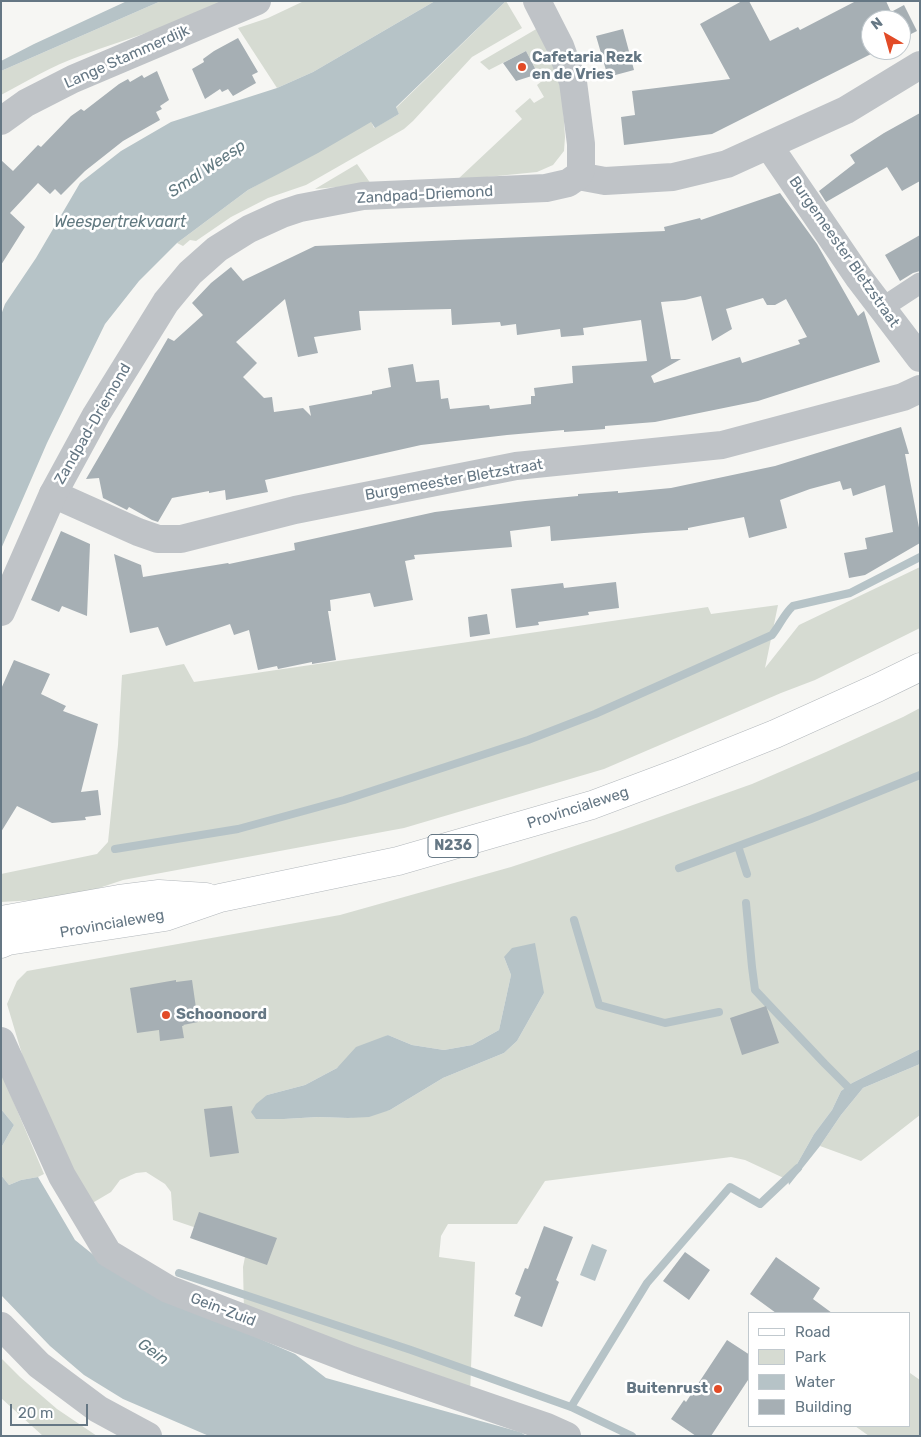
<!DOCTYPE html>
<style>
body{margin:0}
#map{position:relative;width:921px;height:1437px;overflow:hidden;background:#f6f6f3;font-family:Rubik,sans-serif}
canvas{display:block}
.frame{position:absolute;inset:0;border:2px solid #657784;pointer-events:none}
.legend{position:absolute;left:748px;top:1312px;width:162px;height:115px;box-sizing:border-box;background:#fff;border:1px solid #c1c9ce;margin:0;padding:6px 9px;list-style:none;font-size:15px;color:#657784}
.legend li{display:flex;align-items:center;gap:10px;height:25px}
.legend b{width:25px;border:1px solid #c1c9ce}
.north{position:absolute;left:861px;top:10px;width:50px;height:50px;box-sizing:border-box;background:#fff;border:1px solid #c1c9ce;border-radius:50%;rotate:322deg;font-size:14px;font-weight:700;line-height:20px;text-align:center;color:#657784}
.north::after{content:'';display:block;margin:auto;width:18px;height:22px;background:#e24b27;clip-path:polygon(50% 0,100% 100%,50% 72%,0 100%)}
.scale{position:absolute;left:10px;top:1404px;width:78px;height:22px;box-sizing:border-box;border:2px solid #657784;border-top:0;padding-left:6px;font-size:15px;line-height:18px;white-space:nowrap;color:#657784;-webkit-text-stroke:4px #fff;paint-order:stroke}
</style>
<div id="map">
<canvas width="921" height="1437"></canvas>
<div class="frame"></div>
<ul class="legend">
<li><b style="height:6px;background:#fff"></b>Road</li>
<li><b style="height:14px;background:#d6dbd2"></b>Park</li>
<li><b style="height:14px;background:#b6c3c7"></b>Water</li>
<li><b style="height:14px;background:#a6afb4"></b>Building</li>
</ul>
<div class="north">N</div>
<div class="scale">20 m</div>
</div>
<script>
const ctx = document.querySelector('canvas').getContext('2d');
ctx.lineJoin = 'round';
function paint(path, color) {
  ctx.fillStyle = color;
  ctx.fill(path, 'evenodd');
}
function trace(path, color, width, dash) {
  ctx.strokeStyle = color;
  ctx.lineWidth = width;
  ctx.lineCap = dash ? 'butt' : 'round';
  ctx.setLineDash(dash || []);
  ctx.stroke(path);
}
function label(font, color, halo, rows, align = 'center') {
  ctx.font = font + ' Rubik,sans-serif';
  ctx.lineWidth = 5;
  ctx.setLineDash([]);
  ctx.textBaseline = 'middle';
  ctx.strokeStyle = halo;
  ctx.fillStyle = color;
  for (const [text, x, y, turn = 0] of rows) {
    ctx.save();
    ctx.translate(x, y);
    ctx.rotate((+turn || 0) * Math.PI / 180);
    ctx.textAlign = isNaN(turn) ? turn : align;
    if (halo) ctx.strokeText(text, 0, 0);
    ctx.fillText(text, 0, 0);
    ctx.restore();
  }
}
const green = new Path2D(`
 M161,1H232C182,23 131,37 80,56C52,66 27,81 1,95V71Z
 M304,1H435L313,72L277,88L238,28L268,18Z
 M506,1L522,28L472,57L413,121L404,129L306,185L268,198L231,217L196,241L190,240L183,246L177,243L248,190L371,121L374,128L399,114L396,108Z
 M538,28L552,59L562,88L565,137L564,151L553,165L537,172L457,180L522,119L515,111L530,98L534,103L544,97L537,85L542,81L526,51L489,70L480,62Z
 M357,164L371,184L315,189Z
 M920,567V628L815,680L781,693L604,769L404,828L123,880L69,898L1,902V874L97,854L108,842L118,745L122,675L184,664L194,682L708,607L711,614L778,605L765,668L799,625Z
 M920,708V1049L852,1083L841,1091L832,1110L814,1134L788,1180L745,1160L731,1157L545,1181L517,1224H448L441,1236L439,1257L475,1262L470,1395L244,1312L243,1267L245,1257L229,1239L173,1220L171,1192L165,1184L146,1172L136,1173L120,1180L111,1192L79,1211L59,1178L7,1004L17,981L27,971L340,915L511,867L617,832L752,784L826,752L903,717ZM504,957L544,993L517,1041L504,1053L443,1078L390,1110L348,1118L318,1117L284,1119H257L267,1095L305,1085L337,1068L388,1035L412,1045L444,1050L472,1045L499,1030L511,975Z
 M920,1064V1115L861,1161L820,1146L841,1115L863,1088Z
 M1,1072L44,1174L38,1177L21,1180L9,1185L1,1175V1148L14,1125L1,1109Z
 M1,1358L20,1377L57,1409L97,1436H43L1,1398Z
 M910,1373L920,1380V1436H869L855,1426H910Z`);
const water = new Path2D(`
 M127,1H161L1,71V61L34,44Z
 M435,1H506L396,107L399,114L375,128L371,122L318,153L248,190L177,243L139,281L105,324L47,443L1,549V315L5,304L36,258L80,183L121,151L171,122L277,88L313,72Z
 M535,943L544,993L517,1041L504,1053L443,1078L390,1110L369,1117L348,1118L318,1117L284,1119H256L251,1112L256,1104L267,1095L305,1085L337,1068L356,1047L388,1035L412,1045L444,1050L472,1045L499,1030L511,975L504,957L512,948Z
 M920,1049V1064L863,1088L841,1115L820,1146L789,1185L788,1180L814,1134L832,1110L841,1091L852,1083Z
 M1,1109L14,1125L1,1148Z
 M1,1175L9,1185L21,1180L38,1177L75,1240L106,1265L150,1291L295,1354L326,1378L520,1432L527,1436H209L123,1399L84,1375L50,1346L1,1295Z
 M592,1244L607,1250L595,1281L580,1275Z`);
const stream = new Path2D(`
 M738,846L747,874
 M115,849L238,829L344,800L528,740L595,714L772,635C780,625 784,614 793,606L850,593L920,557
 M679,868L811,819L920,775
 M746,903L752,967L755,990L825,1064L853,1092
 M574,920L599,1005L665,1023L719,1012
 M179,1273L411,1350L571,1407L632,1436
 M571,1407L647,1283L730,1187L760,1204L798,1168`);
const building = new Path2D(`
 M742,1H749L770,41L798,27L800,30L856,1H886L891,12L904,5L917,31L901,39V20H871V50H879L712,134L624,145L621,117L635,115L632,91L730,79L700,24Z
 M623,29L634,70L608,77L596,36Z
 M238,38L258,72L252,75L256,83L233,96L228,89L222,92L220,89L205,99L192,69L204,62L203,59L214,51Z
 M526,51L538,74L516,81L503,63Z
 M157,71L169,100L160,106L162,109L156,112L160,120L123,141L85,171L61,195L55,189L50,194L38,183L10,213L25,227L1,265V160L13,171L38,145L41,147L71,116L81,109L84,111L119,84L128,79L130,82L142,75L144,78Z
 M920,113V181L902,191L887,167L826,202L819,191L855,163L850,155L884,133Z
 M780,193L817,244L858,316L864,311L880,362L758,401L655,422L605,426V429L592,430L564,432V430L507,435L421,445L265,480L268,492L226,500L225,490L209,493V491L172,498L158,522L152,520L129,507L127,510L103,498L99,478L86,479L168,338L174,341L203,315L192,303L211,283L231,267L243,281L246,279L315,246L665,231L664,227L700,218L701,220ZM701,296L712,341L732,329L726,309L763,298L767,305H775L786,299L807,337L798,340L800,344L742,363L740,357L654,383L651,376L681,359H671L661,302L685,300ZM285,299L298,357L318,353L314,337L361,330L359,311L451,309L452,325L500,322L501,326L516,324L517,335L560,329L561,337L584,335L583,328L641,320L647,361L572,366L573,383L534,388L535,396H531V404L490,409L489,405L450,409L448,398L441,399L439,380L416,382L413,364L388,368L391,387L372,391V394L309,406L311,416L303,408L274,412L272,397L264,398L243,377L257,363L236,342Z
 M920,235V271L913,273L900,281L885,255Z
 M901,427L909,454H905L920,533V543L865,575L849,578L844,553L867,549L865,538L893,532L885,485L853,496L851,488L843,490L840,481L810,489L780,500L787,528L749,538L744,517L688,528V530L644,533L551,541L550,526L510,531L512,547L414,555L415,559L405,561L413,600L374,607L370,593L330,600L331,611H328L336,660L312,664V662L278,669L277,666L258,670L249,630L234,635L230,624L166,646L158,627L130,633L114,554L141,565L143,577L228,563L229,564L295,550L294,543L435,512L525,501L578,496V494L618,491V493L671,488L775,466Z
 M61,531L90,544L87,616L62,606L59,612L31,600Z
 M616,582L619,608L588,612L589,615L538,622L539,625L516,628L511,589L563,583L564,588Z
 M487,614L490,634L470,637L468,617Z
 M14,660L50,674L41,694L66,706L63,711L98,724L81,792L98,790L101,815L85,817L86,820L52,823L17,806L1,832V689Z
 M176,980V982L192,980L198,1022L183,1025L184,1026H182L184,1038L160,1041L159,1030L137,1033L130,988Z
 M766,1006L779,1043L742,1055L730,1018Z
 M232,1106L239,1153L210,1157L204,1109Z
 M199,1212L277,1238L267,1265L190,1238Z
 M544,1226L573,1237L556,1280L559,1282L542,1327L514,1316L521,1297L515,1294L525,1268L528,1269Z
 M685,1252L710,1270L689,1300L663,1281Z
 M776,1257L820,1288L813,1299L832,1313H776L750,1294Z
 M727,1340L750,1355V1377L711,1436H696L671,1419L684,1400L686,1402Z`);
const pedestrian = new Path2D(`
 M882,308L920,283`);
const minor = new Path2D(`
 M769,146L859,278L920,358
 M578,176L605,181L673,177L727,164L846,110L920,65
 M53,494L138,532L158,539H181L295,510L516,466L722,445L903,397L920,389
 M1,1041L62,1176L108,1253L168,1289L352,1360L547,1427L567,1436
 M1,1326L39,1365L98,1409L148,1436`);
const tertiary = new Path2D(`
 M1,121L26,103L73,79L257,1
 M1,612L53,494L96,415L166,302L190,273L217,249L249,229L282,214L300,208L363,196L546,188L568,183L578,176L581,170V144L573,82L560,46L537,1`);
const primary = new Path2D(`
 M1,920L119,899L159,894L206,897
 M1,944L8,941L165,917L220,898L398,861L592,805L680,772L775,734L877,688L920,667`);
const markers = [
 [522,67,5,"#e24b27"],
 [166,1015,5,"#e24b27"],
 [718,1389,5,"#e24b27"]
];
const shields = [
 [453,846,50]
];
const shieldNames = [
 ["N236",453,846]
];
const streetNames = [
 ["Lange Stammerdijk",127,57,-24],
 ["Zandpad-Driemond",425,195,-3],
 ["Burgemeester Bletzstraat",844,252,55],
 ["Zandpad-Driemond",93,424,-60],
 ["Burgemeester Bletzstraat",454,480,-10],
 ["Provincialeweg",578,808,-18],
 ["Provincialeweg",112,924,-10],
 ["Gein-Zuid",223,1310,21]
];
const poiNames = [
 ["Cafetaria Rezk",532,58],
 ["en de Vries",532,75],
 ["Schoonoord",176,1015],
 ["Buitenrust",708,1389,"right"]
];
const waterNames = [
 ["Smal Weesp",207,169,-34],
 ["Weespertrekvaart",120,222],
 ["Gein",153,1352,36]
];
paint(green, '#d6dbd2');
paint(water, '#b6c3c7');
trace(stream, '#b6c3c7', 8);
paint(building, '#a6afb4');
trace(primary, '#b2b7bb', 29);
trace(pedestrian, '#bfc3c7', 21);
trace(minor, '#bfc3c7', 28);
trace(tertiary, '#bfc3c7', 28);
trace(primary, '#fff', 28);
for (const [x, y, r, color] of markers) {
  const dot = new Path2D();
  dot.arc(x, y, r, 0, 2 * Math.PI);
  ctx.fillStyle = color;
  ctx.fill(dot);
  trace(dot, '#fff', 2);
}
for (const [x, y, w] of shields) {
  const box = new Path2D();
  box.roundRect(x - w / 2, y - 11.5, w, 23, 4);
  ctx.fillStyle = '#fff';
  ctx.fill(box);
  trace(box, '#657784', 1);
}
label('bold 14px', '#657784', null, shieldNames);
label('15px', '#657784', '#fff', streetNames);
label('bold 15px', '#657784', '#fff', poiNames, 'left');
label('italic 16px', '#617980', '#fff', waterNames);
</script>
